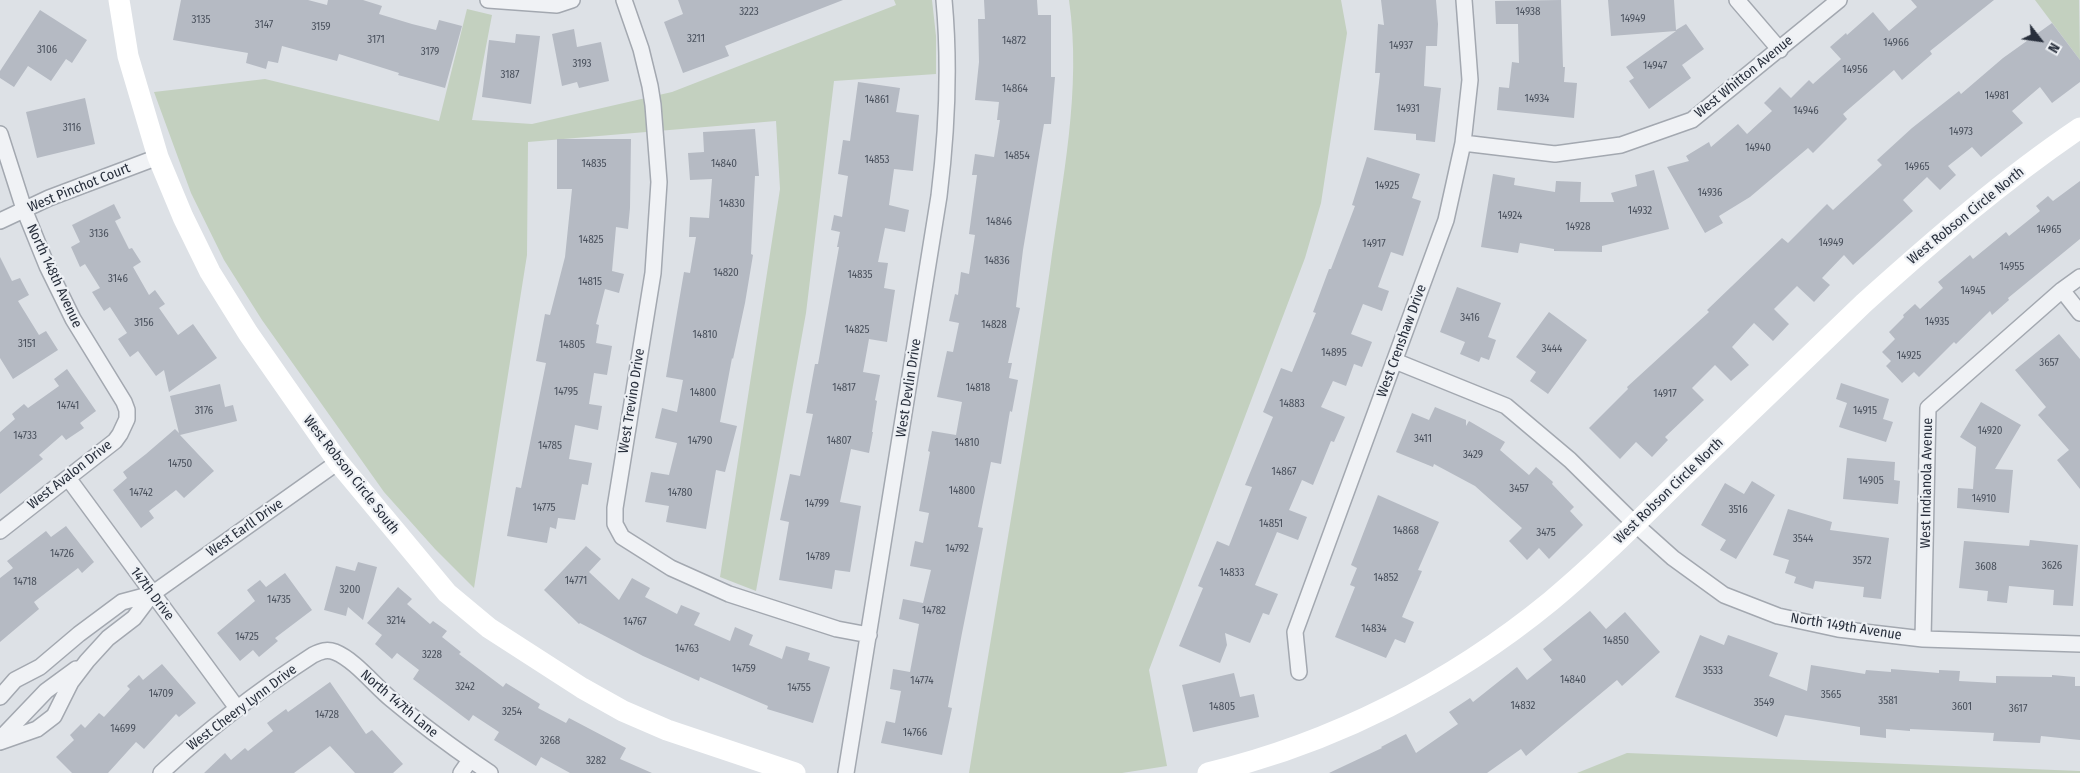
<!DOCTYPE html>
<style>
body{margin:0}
#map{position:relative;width:2080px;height:773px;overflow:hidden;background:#dde1e6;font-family:"Fira Sans Condensed",sans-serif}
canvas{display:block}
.north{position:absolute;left:2015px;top:15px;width:50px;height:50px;-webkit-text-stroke:4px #edf0f4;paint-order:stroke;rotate:120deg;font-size:14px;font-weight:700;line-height:20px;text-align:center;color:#282f3c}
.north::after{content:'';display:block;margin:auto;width:18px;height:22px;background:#282f3c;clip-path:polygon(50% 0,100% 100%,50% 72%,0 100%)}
</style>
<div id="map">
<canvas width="2080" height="773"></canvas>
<div class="north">N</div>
</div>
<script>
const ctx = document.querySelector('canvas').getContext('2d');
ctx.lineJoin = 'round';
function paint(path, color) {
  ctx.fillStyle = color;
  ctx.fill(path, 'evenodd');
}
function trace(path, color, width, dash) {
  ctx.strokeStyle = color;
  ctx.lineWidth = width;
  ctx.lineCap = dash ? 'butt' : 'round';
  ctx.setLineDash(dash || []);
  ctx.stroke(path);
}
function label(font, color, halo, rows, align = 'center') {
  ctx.font = font + ' "Fira Sans Condensed",sans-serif';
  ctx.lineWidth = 4.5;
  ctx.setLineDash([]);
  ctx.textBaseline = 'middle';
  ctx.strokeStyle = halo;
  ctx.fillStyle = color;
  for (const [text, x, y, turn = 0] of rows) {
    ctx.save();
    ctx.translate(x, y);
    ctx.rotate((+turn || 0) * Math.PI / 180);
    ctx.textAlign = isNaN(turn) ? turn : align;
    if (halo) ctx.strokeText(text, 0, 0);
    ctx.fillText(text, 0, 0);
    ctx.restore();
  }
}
const green = new Path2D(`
 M894,0H932L936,36V74L834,81L806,313L756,591L720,577L780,189L776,121L528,142L527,255L474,588L435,549L384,492L262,320L224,260L191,193L154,92L265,79L439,121L467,9L492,15L472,120L532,124L672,92L896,5Z
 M1069,0H1341L1347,33L1321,203L1305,258L1149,670L1167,766L1122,773H969C996,605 1026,437 1050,269C1062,180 1082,90 1069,0Z
 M2035,0H2079L2080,60Z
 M1627,753L2080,771V773H1577Z`);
const building = new Path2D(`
 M181,0H308L327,5L328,0H363L382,6L379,14L412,24L436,30L439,20L462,26L445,88L398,75L399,73L339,54L337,61L282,46L278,63L268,61L266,69L246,63L248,53L173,40Z
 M678,0H843L725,46L729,56L683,73L664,22L683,14Z
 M984,0H1037L1038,15H1051V77H1055L1051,124H1044L1023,250L1016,307L1020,308L1008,363H1012L1009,378L1018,380L1012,412L1010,411L1001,464L991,462L978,527L983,528L962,633L948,707L952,708L942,755L881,743L886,721L895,723L901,691L890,689L893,669L910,672L919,624L899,619L903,599L923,603L931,570L910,566L915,541L923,543L929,513L919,511L930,452L928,451L932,431L956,435L962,402L937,397L947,351L953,352L959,323L949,321L955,294L958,295L961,272L969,274L975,235L969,234L977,175H972L975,154L994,157L1000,120H997L999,102L975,100L979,62L978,19H985Z
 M1381,0H1436L1438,24L1437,46H1426L1424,86L1441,88L1435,142L1416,140V134L1374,130L1380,73H1375L1378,24L1384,25Z
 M1561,0L1563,67H1565L1564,82L1577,83L1574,118L1497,110L1499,87L1509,88L1512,62L1519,63L1518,24H1496L1495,1Z
 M1608,0H1674L1676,30L1686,24L1704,49L1682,65L1691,78L1649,109L1629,81L1634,78L1626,67L1676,31L1611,36Z
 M1911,0H1994L1930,51L1932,54L1902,80L1894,70L1843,114L1847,119L1813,153L1808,148L1750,197L1719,216L1723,223L1705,233L1667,167L1689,161L1686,156L1709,142L1711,147L1738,124L1747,134L1772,111L1764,103L1780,87L1791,98L1809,80L1813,84L1841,59L1830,47L1846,33L1847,35L1873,12L1889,31L1917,7Z
 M40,10L87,40L72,63L66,59L51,81L28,66L14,87L0,78V71Z
 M2052,23L2080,60V82L2052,103L2040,87L2012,111L2023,123L1981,157L1972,147L1948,166L1956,175L1940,190L1927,177L1903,200L1913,211L1853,265L1844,255L1822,278L1830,285L1814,302L1797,286L1774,309L1789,324L1773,341L1754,323L1732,347L1749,365L1731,381L1715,365L1692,388L1704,400L1665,437L1668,440L1652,457L1636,442L1620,459L1589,428L1628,389L1627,387L1709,312L1707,310L1782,238L1788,243L1827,204L1833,210L1882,165L1877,160L1912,128L1959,91L1961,94L2003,58Z
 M574,29L577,47L601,42L609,81L579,88L577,82L562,86L552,34Z
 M516,34L540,36L531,104L482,97L489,40L515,43Z
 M858,82L900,88L896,112L919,115L913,171L894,169L889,205L909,210L905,232L885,228L878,262L888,263L884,288L895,290L887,342L869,339L863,372L880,375L875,400L877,401L872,432H873L869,453L851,449L840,502L861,506L850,572L835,570L832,589L779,580L789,522L780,520L790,474L800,476L813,414L806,413L815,364H818L839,247H837L840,232L831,230L834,215L842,217L848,176L838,174L843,140L850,141Z
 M85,98L95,144L37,158L26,112Z
 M755,129L759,176H755L751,254L753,255L745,303L733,359L732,358L720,422L737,426L725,472L716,470L706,529L666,522L669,506L645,502L651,472L669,475L677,443L655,438L662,408L677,412L683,380L666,377L684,272L690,273L696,237H689L690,217L709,218L712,179L690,180L688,153L704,152L703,132Z
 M557,139H631L630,208L628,229L616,227L612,271L624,274L619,293L605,289L596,324L599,325L596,343L612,346L607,375L594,373L589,404L602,406L598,430L575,425L569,459L592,463L588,485L582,484L575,520L558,518L556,529L550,527L547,543L507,536L516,487L521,488L546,363L536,361L545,314L550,315L565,257L572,189H557Z
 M1367,157L1420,174L1412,198L1421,201L1403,256L1391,252L1378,287L1389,291L1382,311L1363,304L1351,334L1372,342L1362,367L1354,364L1346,386L1333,381L1321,407L1345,417L1334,442L1331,441L1313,485L1302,480L1289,510L1307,517L1298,540L1277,532L1255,585L1278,594L1269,615L1263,613L1250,643L1225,633L1227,645L1220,663L1179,646L1203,588L1198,586L1217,541L1229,546L1252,487L1245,485L1273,417L1263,412L1281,368L1292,372L1316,313L1313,312L1329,269H1331L1355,206L1352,205Z
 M1654,170L1669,229L1602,246V252L1554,251V249L1520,243L1518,253L1481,247L1493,174L1515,178L1514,185L1555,192L1556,181L1581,182L1580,202H1614L1611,193L1637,186L1635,175Z
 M2080,181V239L2008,298L2009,300L1992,315L1990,311L1956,344L1954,342L1919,377L1914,372L1902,383L1886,366L1891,361L1882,352L1895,339L1889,332L1904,317L1903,315L1915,304L1920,309L1943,288L1938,282L1970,255L1973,259L2006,232L2009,236L2040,211L2036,206L2048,196L2053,201Z
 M114,204L121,218L115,221L129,249L132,248L141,262L133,267L149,295L155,290L165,304L159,308L178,335L193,324L217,358L169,392L164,370L156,376L138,351L130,357L118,339L127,333L110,307L104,311L92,292L100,288L85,264L80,267L71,247L80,242L72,225Z
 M0,257L12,281L20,278L29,295L18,301L39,335L46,331L58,350L13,379L0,358Z
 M1457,287L1501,303L1488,337L1496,340L1489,360L1481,357L1479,362L1460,354L1465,342L1440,332Z
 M1549,312L1587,340L1548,394L1530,381L1536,372L1516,357Z
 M2059,334L2080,359V489L2057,460L2069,450L2038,415L2046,407L2015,370Z
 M67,369L96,411L80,423L84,428L66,440L62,435L39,455L43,459L0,494V432L15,419L12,414L24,404L28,408L59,386L54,379Z
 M1841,383L1889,399L1883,419L1893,422L1886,442L1839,427L1847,403L1836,399Z
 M220,384L225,407L233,405L237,421L180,435L214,471L184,498L176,490L149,511L154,518L141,528L113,490L127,478L123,472L146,454L175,429L179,433L170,396Z
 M1981,402L2021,425L1995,469L2013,470L2009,513L1957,508L1958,488L1973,489L1976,447L1960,437Z
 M1435,407L1466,420V426L1469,421L1505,442L1500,450L1529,475L1536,467L1553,482L1552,484L1574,507L1570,511L1583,525L1549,559L1539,548L1527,560L1509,541L1522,528L1475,486L1434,464L1433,467L1396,452L1412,413L1429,420Z
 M1847,458L1895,462L1894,480L1900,481L1898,504L1843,499Z
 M1752,481L1775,495L1736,559L1720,550L1726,540L1701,525L1725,483L1744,494Z
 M1378,495L1439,522L1418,570L1422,571L1402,617L1414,622L1405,643L1395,639L1386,658L1335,637L1355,587L1350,585L1357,568L1351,565Z
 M1788,509L1832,522L1830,530L1889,538L1881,599L1863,597L1864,587L1815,581L1813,589L1794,583L1796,577L1785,573L1789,560L1773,555Z
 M66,526L94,562L82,573L78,568L34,602L39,609L0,642V578L13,568L7,561L46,531L51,537Z
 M2030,540L2078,545L2073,606L2053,605L2054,590L2009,586L2007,603L1987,601L1988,591L1959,588L1964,541L2029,546Z
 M586,546L601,559L589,572L619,600L632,578L650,588L645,597L677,614L681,605L700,613L694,625L730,641L735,627L753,635L749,645L782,659L786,646L810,653L808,660L830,667L813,723L767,709L768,706L700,677L699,681L643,656L580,623L579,624L544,590Z
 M358,562L377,567L363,620L348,607L346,616L324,610L336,566L355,571Z
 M285,573L312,610L275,638L278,641L259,657L253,650L240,661L217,633L255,601L247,590L260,580L266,587Z
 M398,587L412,599L407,604L430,624L433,621L447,631L442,637L461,652L459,654L503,687L506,683L540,704L538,708L566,723L569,718L626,748L620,759L652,773H570L541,757L536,766L494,740L499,732L473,715L469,721L413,679L419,670L397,653L392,659L375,644L382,635L367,623Z
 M1590,611L1606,629L1625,612L1660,652L1622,686L1617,680L1526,756L1521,749L1487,773H1329L1382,748L1381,747L1406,734L1416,753L1458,724L1449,712L1470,698L1473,702L1517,667L1527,680L1552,660L1543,649Z
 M1700,635L1724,645L1728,635L1778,653L1769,676L1807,691L1811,665L1865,674L1866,670L1891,672V669L1939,673V670L1960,671L1959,681L1996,683V676L2052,677V675L2075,677V686H2080V740L2041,736L2040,743L1993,741L1994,733L1910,729V731L1886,729V738L1860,735V727L1785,715L1777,737L1675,697Z
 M162,664L196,703L179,717L176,714L144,749L136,742L108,773H72L56,757L74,740L70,735L81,724L85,728L99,713L104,717L130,689L127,686L139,675L143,680Z
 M1234,673L1240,697L1254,694L1259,717L1193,732L1182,685Z
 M330,682L366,734L372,730L403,764L393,773H355L330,746L294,773H204L225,753L231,760L245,748L248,751L273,731L267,723L286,709L288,712Z`);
const street = new Path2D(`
 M488,0L557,5L572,0
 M624,0L641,49L650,86L653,105L659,182L653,273L615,508V524L622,537L671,568L729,594L837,629L869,635
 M1737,0L1780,50
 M0,134L24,209L47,266L73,319L124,402L127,410V419L120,434L115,441L0,531
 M1463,143L1555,154L1621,145L1692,120L1839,0
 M0,221L49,198L158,157
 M2062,290L2080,313
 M1395,361L1506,406L1570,460L1635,524L1673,558L1724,595L1778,616L1838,629L1923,639L2080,644
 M68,478L237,708
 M1923,639L1928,408L2062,290L2080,277
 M1299,672L1295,632L1446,220L1463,143L1470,80L1464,0
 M0,697L15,680L40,667L79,634L122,602L152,594
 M0,739L46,691L76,669
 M0,742L37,729L54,716L71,682L87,661L108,638L134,618L152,594L338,462
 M161,773C208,729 259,690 313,655C321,651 327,649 335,652C355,660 375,686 391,699C423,726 456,750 490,773
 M461,773L470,760
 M846,773L939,196C947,131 950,65 944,0`);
const secondary = new Path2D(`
 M119,0L128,56L158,157L183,217L210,272L248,333L338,462L447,593L489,628L582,688L623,711L667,730L795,773
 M1208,773C1333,743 1451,683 1551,601C1598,562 1642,517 1686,474C1746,417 1805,360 1864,303C1933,241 2003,180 2080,128`);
const numberNames = [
 ["3223",749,12],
 ["14938",1528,12],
 ["14949",1633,19],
 ["3135",201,20],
 ["3147",264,25],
 ["3159",321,27],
 ["3211",696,39],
 ["3171",376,40],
 ["14872",1014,41],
 ["14966",1896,43],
 ["14937",1401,46],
 ["3106",47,50],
 ["3179",430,52],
 ["3193",582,64],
 ["14947",1655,66],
 ["14956",1855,70],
 ["3187",510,75],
 ["14864",1015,89],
 ["14981",1997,96],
 ["14934",1537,99],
 ["14861",877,100],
 ["14931",1408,109],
 ["14946",1806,111],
 ["3116",72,128],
 ["14973",1961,132],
 ["14940",1758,148],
 ["14854",1017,156],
 ["14853",877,160],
 ["14835",594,164],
 ["14840",724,164],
 ["14965",1917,167],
 ["14925",1387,186],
 ["14936",1710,193],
 ["14830",732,204],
 ["14932",1640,211],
 ["14924",1510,216],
 ["14846",999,222],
 ["14928",1578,227],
 ["14965",2049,230],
 ["3136",99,234],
 ["14825",591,240],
 ["14949",1831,243],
 ["14917",1374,244],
 ["14836",997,261],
 ["14955",2012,267],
 ["14820",726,273],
 ["14835",860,275],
 ["3146",118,279],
 ["14815",590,282],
 ["14945",1973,291],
 ["3416",1470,318],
 ["14935",1937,322],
 ["3156",144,323],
 ["14828",994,325],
 ["14825",857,330],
 ["14810",705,335],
 ["3151",27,344],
 ["14805",572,345],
 ["3444",1552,349],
 ["14895",1334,353],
 ["14925",1909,356],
 ["3657",2049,363],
 ["14817",844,388],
 ["14818",978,388],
 ["14795",566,392],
 ["14800",703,393],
 ["14917",1665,394],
 ["14883",1292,404],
 ["14741",68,406],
 ["3176",204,411],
 ["14915",1865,411],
 ["14920",1990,431],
 ["14733",25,436],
 ["3411",1423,439],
 ["14790",700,441],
 ["14807",839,441],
 ["14810",967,443],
 ["14785",550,446],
 ["3429",1473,455],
 ["14750",180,464],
 ["14867",1284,472],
 ["14905",1871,481],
 ["3457",1519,489],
 ["14800",962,491],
 ["14742",141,493],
 ["14780",680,493],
 ["14910",1984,499],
 ["14799",817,504],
 ["14775",544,508],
 ["3516",1738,510],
 ["14851",1271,524],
 ["14868",1406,531],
 ["3475",1546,533],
 ["3544",1803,539],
 ["14792",957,549],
 ["14726",62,554],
 ["14789",818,557],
 ["3572",1862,561],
 ["3626",2052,566],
 ["3608",1986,567],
 ["14833",1232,573],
 ["14852",1386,578],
 ["14771",576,581],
 ["14718",25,582],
 ["3200",350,590],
 ["14735",279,600],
 ["14782",934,611],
 ["3214",396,621],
 ["14767",635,622],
 ["14834",1374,629],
 ["14725",247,637],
 ["14850",1616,641],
 ["14763",687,649],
 ["3228",432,655],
 ["14759",744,669],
 ["3533",1713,671],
 ["14840",1573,680],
 ["14774",922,681],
 ["3242",465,687],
 ["14755",799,688],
 ["14709",161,694],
 ["3565",1831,695],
 ["3581",1888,701],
 ["3549",1764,703],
 ["14832",1523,706],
 ["14805",1222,707],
 ["3601",1962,707],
 ["3617",2018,709],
 ["3254",512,712],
 ["14728",327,715],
 ["14699",123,729],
 ["14766",915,733],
 ["3268",550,741],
 ["3282",596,761]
];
const streetNames = [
 ["West Whitton Avenue",1744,77,-39],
 ["West Pinchot Court",79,188,-22],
 ["West Robson Circle North",1966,216,-39],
 ["North 148th Avenue",54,276,65],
 ["West Crenshaw Drive",1402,341,-70],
 ["West Devlin Drive",909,388,-81],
 ["West Trevino Drive",632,401,-81],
 ["West Avalon Drive",70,475,-38],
 ["West Robson Circle South",351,475,52],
 ["West Indianola Avenue",1927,483,-89],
 ["West Robson Circle North",1669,491,-44],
 ["West Earll Drive",245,528,-35],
 ["147th Drive",152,594,53],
 ["North 149th Avenue",1846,627,9],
 ["North 147th Lane",399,704,40],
 ["West Cheery Lynn Drive",242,708,-37]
];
paint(green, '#c3d0bf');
paint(building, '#b5bac3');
trace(street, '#a3a8b0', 18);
trace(street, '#f0f2f5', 15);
trace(secondary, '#fff', 21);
label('11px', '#4b525e', null, numberNames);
label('14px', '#282f3c', '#edf0f4', streetNames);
</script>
